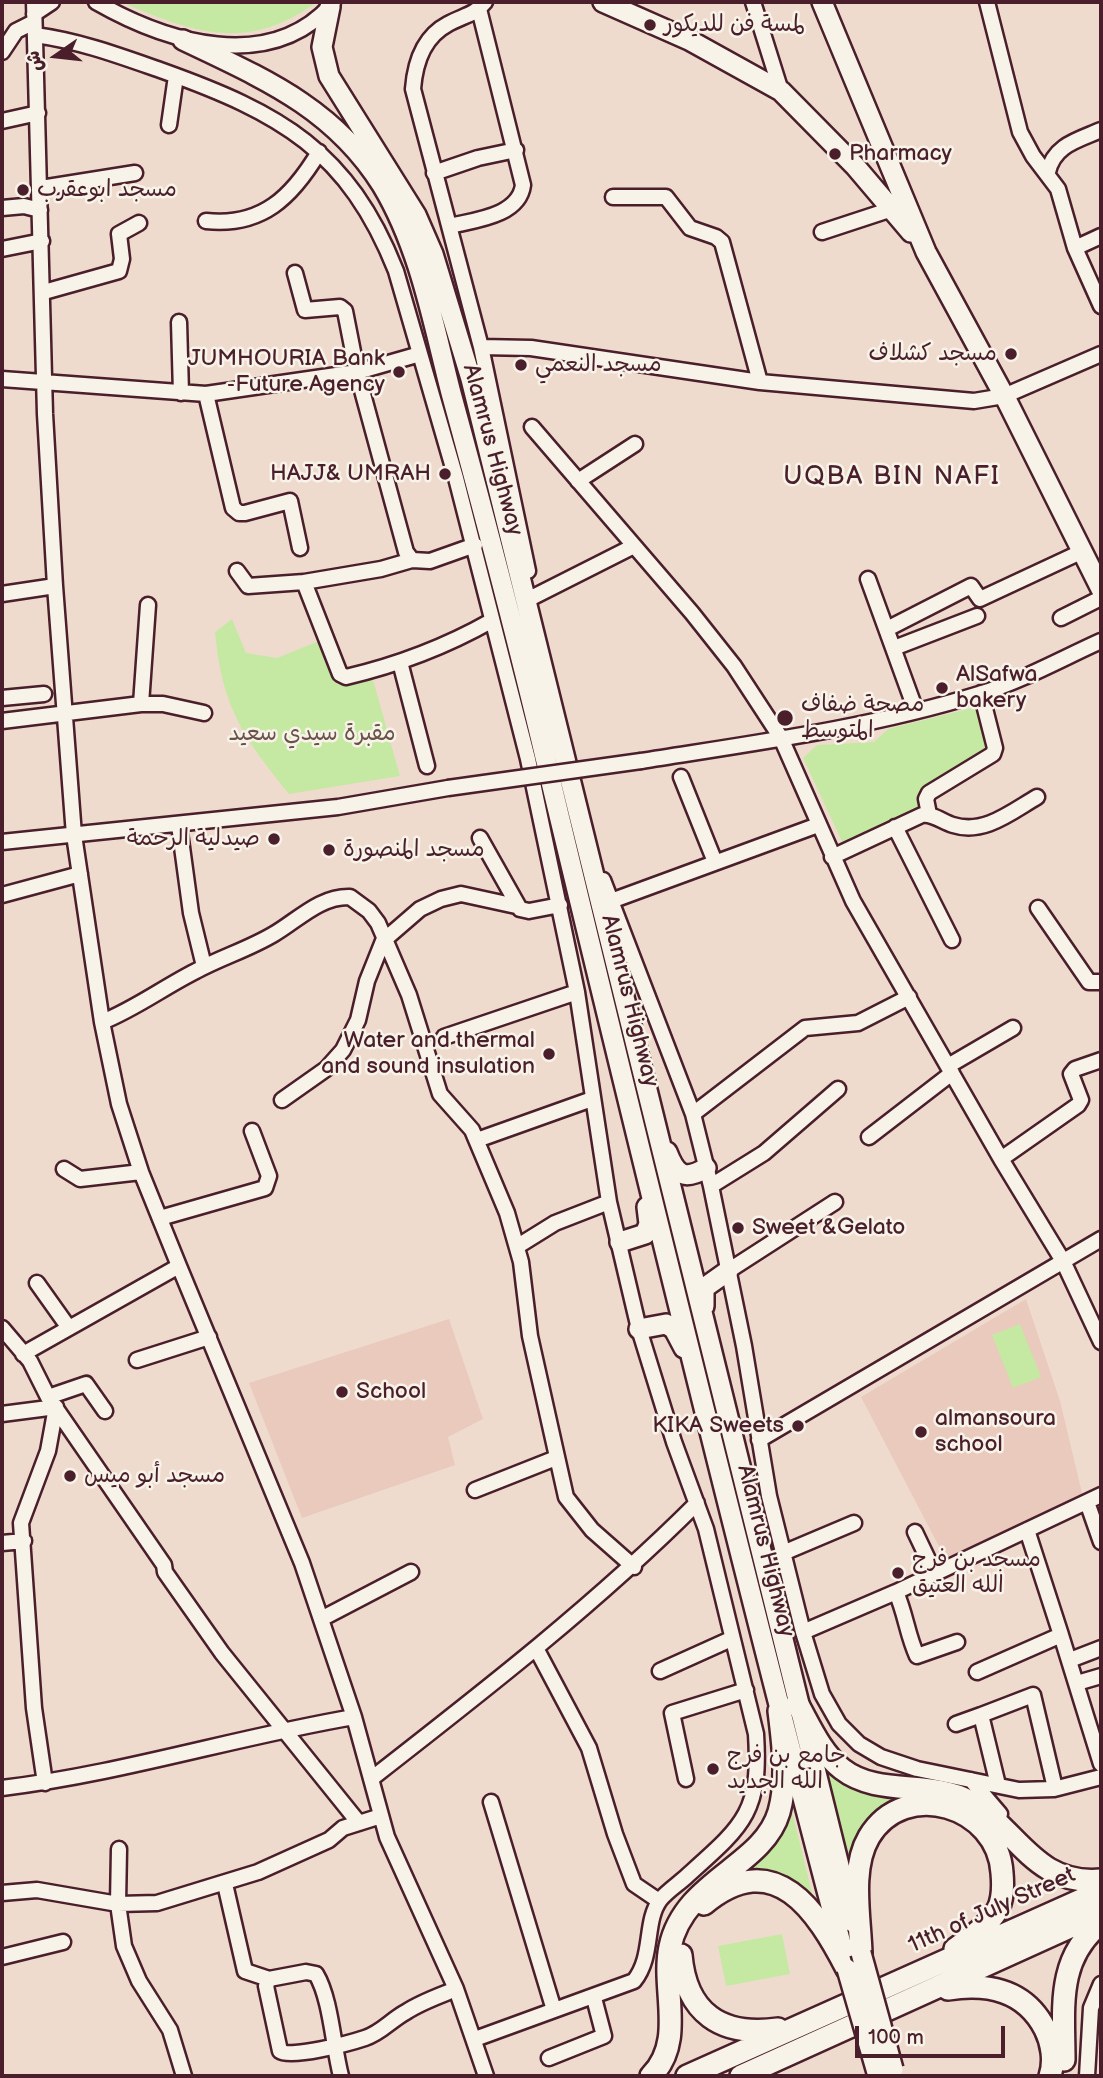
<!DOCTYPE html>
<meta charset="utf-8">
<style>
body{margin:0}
#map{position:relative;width:1103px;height:2078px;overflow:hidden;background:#efdbce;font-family:"Balsamiq Sans","Playpen Sans Arabic",sans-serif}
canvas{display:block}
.frame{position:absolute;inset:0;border:4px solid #4a1f2b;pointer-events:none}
.north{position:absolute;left:21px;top:21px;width:70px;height:70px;-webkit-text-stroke:5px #f7f3e8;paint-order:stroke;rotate:256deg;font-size:19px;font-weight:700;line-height:28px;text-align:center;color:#4a1f2b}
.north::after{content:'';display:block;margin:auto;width:24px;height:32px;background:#4a1f2b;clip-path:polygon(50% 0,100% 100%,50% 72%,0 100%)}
.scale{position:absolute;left:855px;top:2026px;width:150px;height:32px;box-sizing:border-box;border:4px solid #4a1f2b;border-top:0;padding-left:9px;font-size:21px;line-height:24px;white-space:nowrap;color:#4a1f2b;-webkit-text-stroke:5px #f7f3e8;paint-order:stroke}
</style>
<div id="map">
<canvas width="1103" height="2078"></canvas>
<div class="frame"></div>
<div class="north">ش</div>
<div class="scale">100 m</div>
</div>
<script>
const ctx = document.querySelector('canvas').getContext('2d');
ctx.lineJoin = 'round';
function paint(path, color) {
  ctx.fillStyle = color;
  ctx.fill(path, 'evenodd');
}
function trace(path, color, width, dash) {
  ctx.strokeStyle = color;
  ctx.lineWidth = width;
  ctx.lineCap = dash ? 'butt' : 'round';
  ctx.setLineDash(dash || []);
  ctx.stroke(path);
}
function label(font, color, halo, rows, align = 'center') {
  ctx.font = font + ' "Balsamiq Sans","Playpen Sans Arabic",sans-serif';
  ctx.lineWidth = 5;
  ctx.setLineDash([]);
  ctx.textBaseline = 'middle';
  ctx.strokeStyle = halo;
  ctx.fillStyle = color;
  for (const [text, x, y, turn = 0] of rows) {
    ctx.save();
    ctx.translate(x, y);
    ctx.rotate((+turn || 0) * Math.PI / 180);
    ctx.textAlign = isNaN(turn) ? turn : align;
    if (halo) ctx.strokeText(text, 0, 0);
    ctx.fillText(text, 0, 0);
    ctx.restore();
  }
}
const built = new Path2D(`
 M1026,1299L1060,1401L1083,1497L945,1558L861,1397Z
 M449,1319L483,1419L448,1437L455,1465L302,1518L249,1383Z`);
const green = new Path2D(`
 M121,2H120H317C247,53 194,33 121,2Z
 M232,619L246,653L277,658L319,641L337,684L372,676L400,776L289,794C243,737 222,707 215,632Z
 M976,707L988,757L947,777L922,809L845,848L803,758L817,745L874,742L888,729Z
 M1020,1324L1041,1377L1013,1388L992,1335Z
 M816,1747L836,1772L930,1796C879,1817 862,1812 848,1871Z
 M787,1791L815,1905L792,1886L720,1885Z
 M782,1934L790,1974L726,1986L718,1946Z`);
const minor = new Path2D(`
 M34,2L45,414L55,586L74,835L102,1022L119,1104L141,1172L179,1266L302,1563L354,1717L387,1837L456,1989L486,2076
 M96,2C166,42 270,75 333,3
 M485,2C475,15 462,16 448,24C423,37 415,63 413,89L481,347L528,571
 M753,2L781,91
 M987,2L1020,132L1033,156L1058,189L1075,248L1101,306
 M34,14L52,2
 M35,35C80,41 120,56 163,71C280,113 348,150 396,271L456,478L528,759L577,992L609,1202L639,1329L674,1442L706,1529L756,1734C761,1812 744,1825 688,1875C680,1883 667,1891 660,1900C644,1922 654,1956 634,1981L475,2039
 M2,52L16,31L34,22
 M2,121L38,113
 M169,125L176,76
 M1048,172C1054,145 1078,140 1101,130
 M434,173L478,158L516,150
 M41,188L135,173
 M613,197H666L690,228L716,237L722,242L760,382
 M2,208L24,206L40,210
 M206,221C262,227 292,197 319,152
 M450,226C475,220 519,216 523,185L479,9
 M822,232L892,209
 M1075,248L1101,236
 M2,249L42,241
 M295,273L305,310L340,307L345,311L357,372L406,552L412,560L381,569L304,582L340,674L346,677C397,665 445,647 491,621
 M44,292L119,271L122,259L119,234L139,223
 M179,322L181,393
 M481,347L531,348L760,382L974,401L1004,396L1101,354
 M2,379L206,394L357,372L420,354
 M206,394L233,508L239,513H245L290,501L300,548
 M532,427L692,613L734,666L781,738L853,901L1001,1159L1063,1261L1101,1342
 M578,481L635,444
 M412,560L430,561L475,545
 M237,571L248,586L304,582
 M868,579L916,711
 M2,594L55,586
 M533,597L632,547
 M1061,618L1101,598
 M887,629L971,586L980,599L1083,551
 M894,648L977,616
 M400,662L427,766
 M2,698L44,694
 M141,704L148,605
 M2,721L141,704H163L204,713
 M641,761C754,743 869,728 979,694C1022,681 1061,659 1101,641
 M681,777L715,862
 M929,814L926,799L929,793L993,754L995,748L981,693
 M179,825L191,913L204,966
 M895,827L952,940
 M480,838L520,909L529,911L560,905
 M2,842L338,807L448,788
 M832,857L922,815C932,813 943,822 953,825C984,835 1011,812 1037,797
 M603,880L693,1114L711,1186L744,1346L769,1496L803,1632L822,1694L839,1724L859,1744L881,1757L917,1769L1019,1790L1054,1789L1101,1777
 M2,895L80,874
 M611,901L818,825
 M1038,908L1089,982H1101
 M102,1022C135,1009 164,987 196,971C222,957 249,949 274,934C298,920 320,896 350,897L369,911L378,923L409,995L440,1094L472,1130L507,1213L521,1262L530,1336L566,1497L592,1530L634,1567
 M444,1037L577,992
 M948,1066L1013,1028
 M282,1100L326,1069L343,1050L358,1020L367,981L383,941L420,909L441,899L461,894L516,906
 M693,1114L805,1028L858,1023L909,997
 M869,1137L952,1073
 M477,1140L592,1099
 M1001,1159L1078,1105L1081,1100L1071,1074L1075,1069L1101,1060
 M64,1169L80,1179L141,1172
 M711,1186L764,1153L838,1089
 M160,1218L265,1188L269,1176L252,1131
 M518,1246L555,1223L609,1202
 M728,1271L835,1202
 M37,1283L69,1328
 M2,1328L30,1361L48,1397L164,1565L165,1572L222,1653L359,1823
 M23,1354L179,1266
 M137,1360L209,1337
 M48,1397L86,1384L105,1411
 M2,1414L56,1407
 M759,1440L1101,1239
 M475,1490L556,1458
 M1087,1502L1101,1542
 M915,1532L935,1574
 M2,1543L24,1541
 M783,1553L854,1523
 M896,1592C906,1615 907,1634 917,1656L957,1642
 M321,1619L411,1572
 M803,1632L896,1592L1101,1495
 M1061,1635L1101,1764
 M537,1650L589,1748L615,1834L634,1884L659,1901
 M1070,1660L1101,1648
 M660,1671L731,1639
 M977,1672L1061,1635L1027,1530
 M1077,1683L1101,1676
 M981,1715L1033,1695L1055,1788
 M956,1724L981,1715L998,1785
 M371,1779C484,1691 596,1604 697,1503
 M686,1779L672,1713L746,1690
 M971,1780L1000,1814
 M45,1783L34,1708L21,1523L48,1451L56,1407
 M2,1788C120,1774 236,1737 354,1717
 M491,1802L554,2010
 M119,1849L118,1904L124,1946L139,1981L170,2030L184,2076
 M225,1884L245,1971L269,1979
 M2,1893L37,1890L118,1904L157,1903L258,1872L329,1840L343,1828L381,1816
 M2,1957L63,1942
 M549,2058L604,2036L594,1998
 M341,2076C333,2046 331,1999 316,1974L306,1972L269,1979L266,1986L280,2051C290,2059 350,2043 365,2038C381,2033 391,2020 406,2012C421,2002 439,1996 456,1989
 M1087,2076L1091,2008L1101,1984`);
const major = new Path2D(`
 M603,2L689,40L781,91L855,166L911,232
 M822,2L926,252L1007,401L1101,589
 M330,7L322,47L329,76L416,215L433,254L471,379L853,1922
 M183,40C262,78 333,107 382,185C420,248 433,323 451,393C484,514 516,635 545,757C641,1157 739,1557 844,1955
 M667,1152C676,1175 684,1181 706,1168
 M620,1242L645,1234L649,1224L647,1207
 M704,1306V1288L728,1271
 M639,1329L666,1324L674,1329L684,1348`);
const highway = new Path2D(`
 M797,1703C809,1724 821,1753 842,1769C878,1797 930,1780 969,1801C1018,1829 1034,1886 1101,1880
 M704,1904C775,1845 817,1911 847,1969
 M861,1953C860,1918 850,1869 869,1837C905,1777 998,1806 1002,1873C1003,1884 1003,1899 998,1909C988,1926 970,1938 955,1949
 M681,1955C686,2013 721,2037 778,2029
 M948,1989C988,1983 1025,1990 1045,2029C1052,2043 1055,2061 1050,2076
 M1064,2060C1064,2008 1056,1959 1101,1923
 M651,2076C686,2041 661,1989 670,1947C684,1880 763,1867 779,1812C788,1780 783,1744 779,1711
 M687,2076L1101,1891
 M741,2076L1101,1913`);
const minorBridge = new Path2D(`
 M448,788L641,761`);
const majorBridge = new Path2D(`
 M861,1953L893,2069
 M847,1969L878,2076`);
const markers = [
 [650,25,7,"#4a1f2b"],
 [835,154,7,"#4a1f2b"],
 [23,190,7,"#4a1f2b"],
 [1011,354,7,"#4a1f2b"],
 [521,365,7,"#4a1f2b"],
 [399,372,7,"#4a1f2b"],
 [445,474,7,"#4a1f2b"],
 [942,688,7,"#4a1f2b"],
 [785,718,9,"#4a1f2b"],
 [274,839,7,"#4a1f2b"],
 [329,850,7,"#4a1f2b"],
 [549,1054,7,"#4a1f2b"],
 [738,1228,7,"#4a1f2b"],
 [342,1392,7,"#4a1f2b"],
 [798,1426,7,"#4a1f2b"],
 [921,1432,7,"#4a1f2b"],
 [70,1476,7,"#4a1f2b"],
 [898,1573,7,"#4a1f2b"],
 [713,1769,7,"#4a1f2b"]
];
const poiNames = [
 ["لمسة فن للديكور",664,25],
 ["Pharmacy",849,154],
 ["مسجد ابوعقرب",37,190],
 ["مسجد كشلاف",997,354,"right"],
 ["JUMHOURIA Bank",385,359,"right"],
 ["-Future Agency",385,385,"right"],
 ["مسجد النعمي",535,365],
 ["HAJJ& UMRAH",431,474,"right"],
 ["AlSafwa",956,675],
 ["bakery",956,701],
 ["مصحة ضفاف",801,705],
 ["المتوسط",801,731],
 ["صيدلية الرحمة",260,839,"right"],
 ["مسجد المنصورة",343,850],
 ["Water and thermal",535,1041,"right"],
 ["and sound insulation",535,1067,"right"],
 ["Sweet &Gelato",752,1228],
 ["School",356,1392],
 ["almansoura",935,1419],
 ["school",935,1445],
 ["KIKA Sweets",784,1426,"right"],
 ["مسجد أبو ميس",84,1476],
 ["مسجد بن فرج",912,1560],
 ["الله العتيق",912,1586],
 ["جامع بن فرج",727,1756],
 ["الله الجديد",727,1782]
];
const streetNames = [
 ["Alamrus Highway",492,450,75],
 ["Alamrus Highway",629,1001,76],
 ["Alamrus Highway",765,1551,76],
 ["11th of July Street",992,1911,-24]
];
const parkNames = [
 ["مقبرة سيدي سعيد",312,734]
];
const quarterNames = [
 ["UQBA BIN NAFI",892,477]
];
paint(built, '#e9cabc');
paint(green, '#c5e9a3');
trace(minor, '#4a1f2b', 19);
trace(major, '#4a1f2b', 24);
trace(highway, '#4a1f2b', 26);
trace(minor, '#f7f3e8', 14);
trace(major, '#f7f3e8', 19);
trace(highway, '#f7f3e8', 21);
trace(minorBridge, '#4a1f2b', 19, []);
trace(majorBridge, '#4a1f2b', 24, []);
trace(minorBridge, '#f7f3e8', 14);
trace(majorBridge, '#f7f3e8', 19);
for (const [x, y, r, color] of markers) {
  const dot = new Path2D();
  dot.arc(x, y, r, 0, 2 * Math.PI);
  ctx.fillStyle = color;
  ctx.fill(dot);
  trace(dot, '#f7f3e8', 2.5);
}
label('23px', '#4a1f2b', '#f7f3e8', poiNames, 'left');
label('23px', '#4a1f2b', '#f7f3e8', streetNames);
label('23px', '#695249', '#f7f3e8', parkNames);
ctx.letterSpacing = '2px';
label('26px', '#4a1f2b', '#f7f3e8', quarterNames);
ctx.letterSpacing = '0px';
</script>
